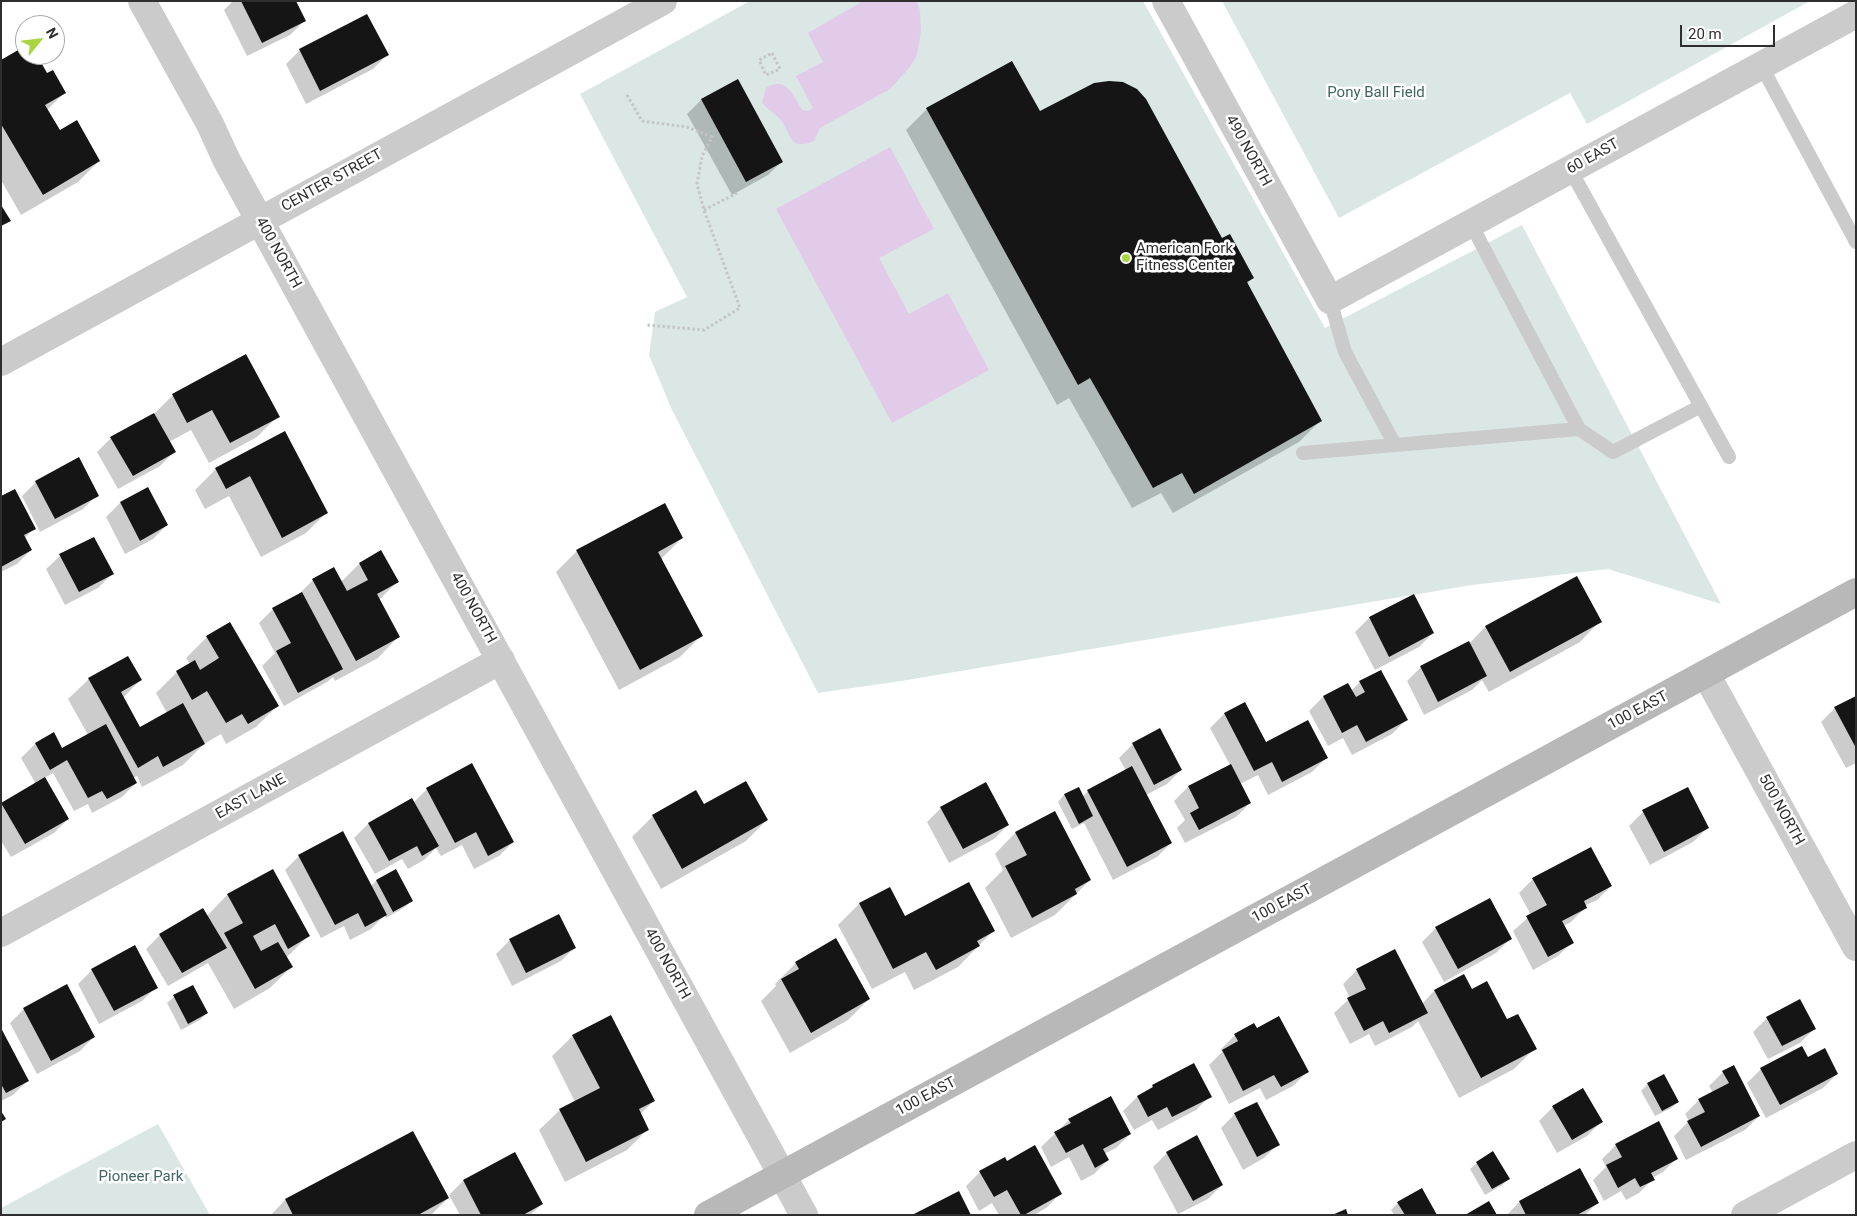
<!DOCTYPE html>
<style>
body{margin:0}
#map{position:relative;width:1857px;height:1216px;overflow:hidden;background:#fff;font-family:Roboto,sans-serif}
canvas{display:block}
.frame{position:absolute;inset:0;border:2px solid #2e2e2e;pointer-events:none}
.north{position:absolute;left:15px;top:15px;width:50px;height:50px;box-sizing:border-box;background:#fff;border:1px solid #ababab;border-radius:50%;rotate:61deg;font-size:14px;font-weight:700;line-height:20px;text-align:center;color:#2e2e2e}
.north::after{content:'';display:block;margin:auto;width:18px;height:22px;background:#a8d640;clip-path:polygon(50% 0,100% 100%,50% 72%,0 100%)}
.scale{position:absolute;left:1680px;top:25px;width:95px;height:22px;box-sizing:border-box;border:2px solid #2e2e2e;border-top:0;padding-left:6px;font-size:15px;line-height:18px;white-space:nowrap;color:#2e2e2e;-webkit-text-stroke:4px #fff;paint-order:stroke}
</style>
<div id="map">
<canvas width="1857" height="1216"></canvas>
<div class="frame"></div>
<div class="north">N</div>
<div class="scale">20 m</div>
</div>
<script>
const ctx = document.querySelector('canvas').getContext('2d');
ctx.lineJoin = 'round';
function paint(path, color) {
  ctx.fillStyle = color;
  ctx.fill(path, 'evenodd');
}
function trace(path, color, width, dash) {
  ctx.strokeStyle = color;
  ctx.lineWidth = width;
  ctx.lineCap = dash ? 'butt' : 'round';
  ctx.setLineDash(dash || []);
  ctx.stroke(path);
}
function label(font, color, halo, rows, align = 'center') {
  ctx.font = font + ' Roboto,sans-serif';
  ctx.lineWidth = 5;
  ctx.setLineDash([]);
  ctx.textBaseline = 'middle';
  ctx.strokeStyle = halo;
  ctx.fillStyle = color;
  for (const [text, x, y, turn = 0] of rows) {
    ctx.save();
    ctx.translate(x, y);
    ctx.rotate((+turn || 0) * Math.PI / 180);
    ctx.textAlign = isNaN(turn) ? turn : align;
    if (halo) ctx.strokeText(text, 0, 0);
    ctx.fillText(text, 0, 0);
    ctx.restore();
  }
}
const green = new Path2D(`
 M750,1H1143L1325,328L1522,225L1721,604L1608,569L1472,585L901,681L818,693L672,410L649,355L655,312L687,297L580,94Z
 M1222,1H1810L1587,124L1570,93L1339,218Z
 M158,1124L210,1215H1V1208Z`);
const water = new Path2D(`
 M863,1H916L920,10L921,31L917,55L910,67L890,89L820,128L814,141C788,152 792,133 780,119C774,112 768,111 762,102L766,88C786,75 793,95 802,110L808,111L813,108L796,76L823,62L808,33Z
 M890,147L934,229L879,258L909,314L948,293L989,370L892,423L776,209Z`);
const shadow = new Path2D(`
 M233,1H295L304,21L290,35L247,56L224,10Z
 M25,48V55H35L47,75L64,93L47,110L60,132L99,161L78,182L21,215L1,180V61Z
 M300,50L387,55L373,69L306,104L286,64Z
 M737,80L782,161L768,175L732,195L687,114L701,100Z
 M927,109L1040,113L1221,240L1252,278L1247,284L1320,421L1299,442L1173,513L1161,493L1132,508L1069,398L1057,405L906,130Z
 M173,395L278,416L257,437L209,463L191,430L169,442L174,452L160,466L118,489L97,452L111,438L154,414Z
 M284,433L326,513L306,533L261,557L229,496L205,509L195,490L216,469Z
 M36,482L97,495L83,509L40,532L22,496Z
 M147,489L167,525L153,539L125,554L106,517L120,503Z
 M1,498L34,528L25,538L31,550L17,564L1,572Z
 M682,538L660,560L701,636L680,657L619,690L556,572L577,551Z
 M60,556L112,574L98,588L65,605L46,569Z
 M359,564L397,582L379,600L398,637L378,658L335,681L333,677L327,682L284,706L262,666L275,653L259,623L273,609L296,597L313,580L341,582Z
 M1576,577L1600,621L1580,642L1489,692L1482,680L1472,690L1424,715L1407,681L1421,667L1469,644L1485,627Z
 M1413,595L1433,633L1419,647L1375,670L1355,632L1369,618Z
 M207,637L277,706L256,727L226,744L221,734L204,744L183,765L142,787L137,776L133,778L136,783L122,797L92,813L88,804L74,811L53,773L44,778L68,819L54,833L11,857L1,841V805L36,784L21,758L35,744L61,749L88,735L68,699L89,679L140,680L123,698L139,729L167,713L156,693L177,672L190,664L186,658Z
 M1360,682L1406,720L1392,734L1352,755L1343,738L1328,746L1309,711L1323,697L1347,684L1351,691Z
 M1856,698V763L1846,768L1821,722L1835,708Z
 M1244,704L1265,743L1326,758L1312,772L1268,795L1258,775L1240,784L1250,803L1236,817L1185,843L1177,828L1185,820L1174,801L1188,787L1230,765L1210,728L1224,714Z
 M1133,744L1181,770L1167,784L1146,795L1171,843L1157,857L1113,880L1084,823L1072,829L1058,802L1064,795L1078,788L1082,797L1088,791L1126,771L1119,758Z
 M427,789L513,842L499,856L474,869L462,845L441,856L436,848L424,860L408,869L402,859L375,874L354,838L368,824L411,799L413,803Z
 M704,806L767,820L746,841L661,889L632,837L653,816Z
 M941,808L1008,825L994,839L949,863L927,822Z
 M1055,812L1090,880L1055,915L1011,938L985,888L1003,870L995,854L1015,833Z
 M1643,812L1707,828L1693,842L1650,865L1629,826Z
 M299,856L370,887L376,881L396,870L412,901L405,907L386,918L385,915L371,929L350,940L344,926L321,938L285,870Z
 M272,871L308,936L286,958L291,967L270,988L234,1009L208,963L168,986L146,949L160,935L207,916L227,895Z
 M1533,879L1611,886L1597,900L1584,906L1585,908L1571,922L1563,926L1572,942L1558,956L1533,970L1513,931L1531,915L1519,893Z
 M889,889L904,918L993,931L958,967L914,990L905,972L872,989L838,925L859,904Z
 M1436,928L1510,939L1496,953L1444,982L1422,942Z
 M510,940L575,947L561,961L512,986L496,954Z
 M796,963L869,999L848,1020L790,1053L761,1001L776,986L775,984Z
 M92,970L156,987L142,1001L99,1024L78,984Z
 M1357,970L1422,1004L1434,991L1463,976L1471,991L1535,1048L1514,1069L1459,1098L1418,1021L1412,1027L1375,1046L1369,1034L1350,1044L1334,1013L1350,998L1343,984Z
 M193,986L207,1013L200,1020L181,1030L167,1003L174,997Z
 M24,1009L94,1037L80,1051L37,1074L10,1023Z
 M1767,1018L1814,1029L1800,1043L1768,1059L1753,1032Z
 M1256,1029L1307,1072L1293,1086L1266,1100L1260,1088L1229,1104L1209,1065L1222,1052L1221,1049L1235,1035Z
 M1,1031L27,1081L13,1095L1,1101Z
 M573,1036L654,1101L640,1114L648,1129L627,1150L565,1182L539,1130L560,1110L575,1102L552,1056Z
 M1808,1059L1837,1074L1823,1088L1766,1118L1747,1083L1761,1069Z
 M1723,1072L1759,1116L1745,1130L1686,1160L1674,1136L1689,1121L1685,1114L1699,1100L1713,1093L1709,1086Z
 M1648,1084L1678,1102L1671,1108L1655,1116L1641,1091Z
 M1153,1086L1210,1096L1196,1110L1158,1130L1152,1120L1134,1130L1123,1111L1137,1097L1146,1092Z
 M1553,1107L1601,1122L1587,1136L1557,1153L1539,1121Z
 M1235,1114L1278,1144L1264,1158L1243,1170L1221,1128Z
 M1069,1120L1130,1134L1116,1148L1104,1154L1108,1160L1094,1174L1081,1181L1069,1157L1051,1167L1041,1147Z
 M413,1132L448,1198L431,1215H271L285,1200Z
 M1616,1145L1677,1158L1663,1172L1652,1178L1653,1179L1639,1193L1626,1200L1621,1191L1604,1201L1593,1180L1606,1167L1602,1159Z
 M515,1153L542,1204L530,1215H460L449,1195L463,1181Z
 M1167,1153L1222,1185L1208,1199L1178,1214L1153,1167Z
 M1007,1162L1060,1194L1046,1208L1034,1215H999L992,1203L979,1211L966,1186L980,1172Z
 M1477,1163L1509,1179L1502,1185L1485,1195L1470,1169Z
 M1519,1202L1597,1203L1585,1215H1507Z
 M1398,1203L1435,1215H1394L1391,1210Z`);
const building = new Path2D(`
 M241,1H296L306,21L262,43Z
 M367,14L389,55L320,91L299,49Z
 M25,46V55H37L47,73L53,70L66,93L45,105L60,130L77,120L100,161L43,195L1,124V60Z
 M1012,61L1040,111L1094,83L1109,81L1123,82L1137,89L1146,99L1222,238L1230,234L1254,278L1247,282L1322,421L1194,494L1182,473L1153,488L1090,378L1078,385L926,108Z
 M738,79L783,162L746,182L701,99Z
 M1,205L11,221L1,226Z
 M246,354L280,417L230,443L212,410L187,423L172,394Z
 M154,413L176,452L133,476L110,437Z
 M285,431L328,513L282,538L250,476L226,489L215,468Z
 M79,457L99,496L55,519L35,481Z
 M148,487L168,525L140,541L120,502Z
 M15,489L36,529L24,535L32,550L1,567V496Z
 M665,503L683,538L658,552L703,636L640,670L576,550Z
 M94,537L114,574L79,592L59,554Z
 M381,550L399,582L377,594L400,637L356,661L312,579L334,567L347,591L368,580L359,563Z
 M1577,576L1602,622L1510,672L1485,626Z
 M302,592L343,669L298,693L276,651L291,643L272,608Z
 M1414,594L1434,633L1389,657L1369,617Z
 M230,622L279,706L248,724L242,714L226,723L207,691L192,700L176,671L195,660L200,670L219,658L206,636Z
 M1469,641L1487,676L1438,702L1420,666Z
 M128,656L142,680L121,692L140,727L183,703L205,744L163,767L158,756L138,768L88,678Z
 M1381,670L1408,720L1366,742L1357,725L1342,733L1323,696L1348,683L1356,697L1365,692L1359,681Z
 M1856,696V748L1834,707Z
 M1245,702L1266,742L1308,720L1328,758L1282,782L1272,762L1254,771L1224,713Z
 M106,724L137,783L107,799L102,791L88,798L67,760L50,770L35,743L54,732L62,748Z
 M1160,728L1182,770L1154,785L1132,743Z
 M472,763L514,842L488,856L476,832L455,843L426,788Z
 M1231,764L1251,803L1199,830L1190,813L1199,808L1188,786Z
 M1132,766L1172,843L1127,867L1087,790Z
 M45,777L69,819L25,844L1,803Z
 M746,781L768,820L682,869L652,815L696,790L704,804Z
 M986,782L1009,825L963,849L940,807Z
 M1079,787L1093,816L1079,824L1064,794Z
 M1688,787L1709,828L1664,852L1642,810Z
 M412,798L439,846L422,856L417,846L389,861L368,823Z
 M1055,811L1091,880L1075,889L1077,894L1032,918L1005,866L1027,855L1015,832Z
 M343,831L387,915L365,927L358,913L335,925L298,855Z
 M1591,847L1612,886L1584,901L1587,908L1562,921L1574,943L1548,957L1526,916L1547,905L1532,878Z
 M273,869L310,936L288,949L275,924L253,936L261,951L278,942L293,967L255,989L224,933L243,923L227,894Z
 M396,869L413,901L393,912L376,880Z
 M969,882L995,931L977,941L980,946L936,970L926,952L893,969L859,903L890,887L905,916Z
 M1490,898L1512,939L1458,969L1435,927Z
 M203,908L227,948L182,973L159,934Z
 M559,914L576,948L526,973L509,939Z
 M836,938L870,999L811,1033L781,979L799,969L795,962Z
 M135,945L158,988L114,1011L91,969Z
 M1395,949L1428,1013L1389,1033L1383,1021L1364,1031L1347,998L1366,989L1356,969Z
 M1464,974L1472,989L1487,981L1507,1019L1518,1014L1537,1049L1481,1078L1434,990Z
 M67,984L95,1037L51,1061L23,1008Z
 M193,985L208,1013L188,1024L173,995Z
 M1800,999L1816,1029L1782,1046L1766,1017Z
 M611,1015L655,1101L639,1109L649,1130L586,1162L559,1109L600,1088L572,1035Z
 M1279,1016L1309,1072L1281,1087L1274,1075L1243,1091L1222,1050L1238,1041L1234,1034L1254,1023L1257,1028Z
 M1,1028L29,1081L6,1093L1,1084Z
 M1802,1046L1808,1057L1825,1048L1838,1074L1780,1105L1760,1068Z
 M1194,1063L1212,1097L1172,1117L1167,1107L1148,1117L1137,1096L1153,1087L1152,1085Z
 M1734,1065L1760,1116L1701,1147L1687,1121L1705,1112L1698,1099L1729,1083L1722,1071Z
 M1664,1074L1679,1102L1662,1111L1647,1083Z
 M1583,1088L1603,1122L1572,1140L1552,1106Z
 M1111,1096L1131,1134L1103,1149L1109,1160L1095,1168L1083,1144L1066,1153L1054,1132L1071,1123L1068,1119Z
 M1257,1102L1280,1145L1257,1157L1234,1113Z
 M1,1111L6,1119L1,1122Z
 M1659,1121L1678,1159L1651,1173L1655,1180L1640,1187L1635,1178L1618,1188L1606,1165L1622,1157L1615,1144Z
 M413,1131L449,1198L418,1215H293L285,1199Z
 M1197,1135L1223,1185L1193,1201L1166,1152Z
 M1035,1145L1062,1194L1024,1215H1021L1007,1190L994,1197L979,1171L1005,1157L1007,1161Z
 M1493,1151L1510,1179L1492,1189L1476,1162Z
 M515,1152L543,1204L523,1215H481L463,1180Z
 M1580,1168L1599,1203L1577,1215H1526L1519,1201Z
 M1422,1188L1437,1215H1405L1397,1202Z
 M959,1191L971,1215H912Z
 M1489,1201L1497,1215H1465Z
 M1346,1209L1348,1215H1332Z`);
const path = new Path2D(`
 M772,53L780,69L766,75L759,60Z
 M627,95L642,121L687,127L712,137L702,156L697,184L704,210L740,308L704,330L647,325
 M704,210L737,193`);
const service = new Path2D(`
 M1761,65L1856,242
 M1570,169L1729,457
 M1330,300L1345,352L1395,445
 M1579,429L1613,452L1701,406
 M1303,453L1579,429L1471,224`);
const minor = new Path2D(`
 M142,1L210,124L226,159L804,1215
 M1166,1L1330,300L1856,14
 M1706,674L1856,947
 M1,933L501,660
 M1745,1215L1856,1155`);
const tertiary = new Path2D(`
 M1,362L663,1`);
const secondary = new Path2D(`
 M708,1215L1856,592`);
const markers = [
 [1126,258,5,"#a8d640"]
];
const parkNames = [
 ["Pony Ball Field",1376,93],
 ["Pioneer Park",141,1177]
];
const streetNames = [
 ["490 NORTH",1248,151,61],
 ["60 EAST",1593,157,-29],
 ["CENTER STREET",332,181,-29],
 ["400 NORTH",278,253,61],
 ["400 NORTH",473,608,61],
 ["100 EAST",1638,711,-28],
 ["EAST LANE",251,797,-29],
 ["500 NORTH",1781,810,61],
 ["100 EAST",1282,904,-28],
 ["400 NORTH",667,964,61],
 ["100 EAST",926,1097,-28]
];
const poiNames = [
 ["American Fork",1136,249],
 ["Fitness Center",1136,266]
];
paint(green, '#dae7e5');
paint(water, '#e2cbe9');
paint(shadow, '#0003');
paint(building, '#151515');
trace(path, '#c5c5c5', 3, [2.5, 2.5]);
trace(service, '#cbcbcb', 14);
trace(minor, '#cbcbcb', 28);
trace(tertiary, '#cbcbcb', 28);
trace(secondary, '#b8b8b8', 28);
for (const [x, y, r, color] of markers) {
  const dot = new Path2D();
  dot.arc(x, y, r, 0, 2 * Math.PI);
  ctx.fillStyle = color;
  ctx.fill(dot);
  trace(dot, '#fff', 2);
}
label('15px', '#3f6663', '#fff', parkNames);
label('15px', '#2e2e2e', '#fff', streetNames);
label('15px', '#2e2e2e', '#fff', poiNames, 'left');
</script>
